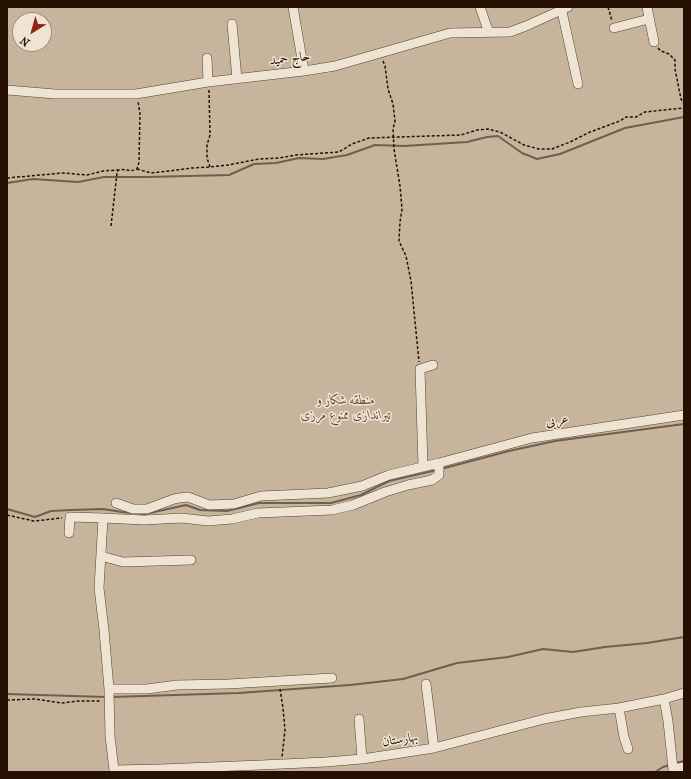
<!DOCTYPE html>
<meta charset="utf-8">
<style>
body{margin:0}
#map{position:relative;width:691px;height:779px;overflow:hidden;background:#e7d5bc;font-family:"IM FELL French Canon",serif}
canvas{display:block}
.frame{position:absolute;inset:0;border:8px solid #261002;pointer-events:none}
.north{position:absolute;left:12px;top:12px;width:40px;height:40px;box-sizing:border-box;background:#efe4d3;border:1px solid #9f8f7f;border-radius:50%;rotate:217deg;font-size:11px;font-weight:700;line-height:16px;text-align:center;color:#261002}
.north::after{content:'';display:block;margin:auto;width:14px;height:18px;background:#8f2418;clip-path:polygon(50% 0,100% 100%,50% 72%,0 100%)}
</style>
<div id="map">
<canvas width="691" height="779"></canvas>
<div class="frame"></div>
<div class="north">N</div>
</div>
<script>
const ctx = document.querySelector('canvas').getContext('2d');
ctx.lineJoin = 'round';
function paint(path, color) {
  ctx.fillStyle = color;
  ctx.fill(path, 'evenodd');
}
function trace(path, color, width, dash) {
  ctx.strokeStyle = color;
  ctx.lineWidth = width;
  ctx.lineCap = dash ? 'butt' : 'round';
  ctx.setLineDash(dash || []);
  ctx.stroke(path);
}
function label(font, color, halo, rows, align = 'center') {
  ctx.font = font + ' "IM FELL French Canon",Amiri,serif';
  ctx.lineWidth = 3;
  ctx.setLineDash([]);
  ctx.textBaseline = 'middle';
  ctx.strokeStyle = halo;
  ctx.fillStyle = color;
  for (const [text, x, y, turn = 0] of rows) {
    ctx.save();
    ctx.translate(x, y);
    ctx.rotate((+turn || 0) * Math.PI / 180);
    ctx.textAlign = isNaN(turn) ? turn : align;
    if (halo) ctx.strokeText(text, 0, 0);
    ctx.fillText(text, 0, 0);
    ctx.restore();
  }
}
const green = new Path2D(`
 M7,7H684V772H7ZM20,20H44V44H20Z`);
const stream = new Path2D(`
 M7,183L33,179L78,182L104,177H148L229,175L254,164L276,163L299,158L323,159L347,155L375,145L404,146L467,142L487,137L498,136L522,153L537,159L560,154L625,128L684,117
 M441,469L509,451L555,441L684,424
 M7,509L35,517L51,511L71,510L103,509L122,512L145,514L186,505L200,510L227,511L259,503H331L361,495L389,481L437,470
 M7,694L106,697
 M112,697L239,693L350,685L403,679L457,663L508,657L543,649L573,652L605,647L647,643L684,637
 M676,763L684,761
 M655,772L663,767L670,765`);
const path = new Path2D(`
 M608,7L612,21
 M658,48L661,51L669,54L675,60V69L681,99L684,104
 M383,61L385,66L388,89L393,104L395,121L393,129L394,149L400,186L402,209L400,222L399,241L406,256L411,281L419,362
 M209,90L210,135L207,145V158L210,167
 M137,169L151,173L169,171L192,168L210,167L228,165L259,159L279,158L296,155L339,152L352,144L369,138L461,135L477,130L488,129L500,132L524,145L539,149H552L570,142L590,132L620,121L626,117H636L645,112L684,108
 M7,178L63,173L87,175L103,171L118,170
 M111,226L117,173L118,170C126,168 129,173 137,169L139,162L140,114L138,101
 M7,515L34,521L62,518
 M280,689L283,708L285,730L282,757
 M7,700L35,699L62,703L79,701H101`);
const minor = new Path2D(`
 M293,7L304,71
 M480,7L489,33
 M561,7L578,84
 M647,7L654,42
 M232,24L237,79
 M614,28L649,19
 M207,58L208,82
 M7,90L55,94H136L208,82L304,71L335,66L450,33L510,32L526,26L568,7
 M684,415L532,438L439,463V475L432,480L408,485L385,492L353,505L332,510L258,513L232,519L208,521L182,518L144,520L103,518L99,588L104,630L109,689L110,736L114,770L160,769L261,765L326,762L362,759L434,748L544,719L581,712L619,708L664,699L684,693
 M423,466L420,369L433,365
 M116,503L133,509H147L174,499L179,498L188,497L209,505L234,504L261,496L328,493L362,486L389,475L439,463
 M69,533L70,517L103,518
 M101,556L123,562L191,560
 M426,684L434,748
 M109,689H147L177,685L228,684L332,678
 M664,699L668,721L673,769L684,767
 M619,708L624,737L628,749
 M359,719L362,759`);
const streetNames = [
 ["حاج حمید",290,59,-7],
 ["عربی",557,421,-9],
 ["بهارستان",400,740,-9]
];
const parkNames = [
 ["منطقه شکار و",346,401],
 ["تیراندازی ممنوع مرزی",346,416]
];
paint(green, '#c6b49c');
trace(stream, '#725e4c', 2);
trace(minor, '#564130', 10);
trace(path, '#261002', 1.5, [3, 2]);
trace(minor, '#efe4d3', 9);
label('13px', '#261002', '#efe4d3', streetNames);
label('italic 13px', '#5e4938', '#efe4d3', parkNames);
</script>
